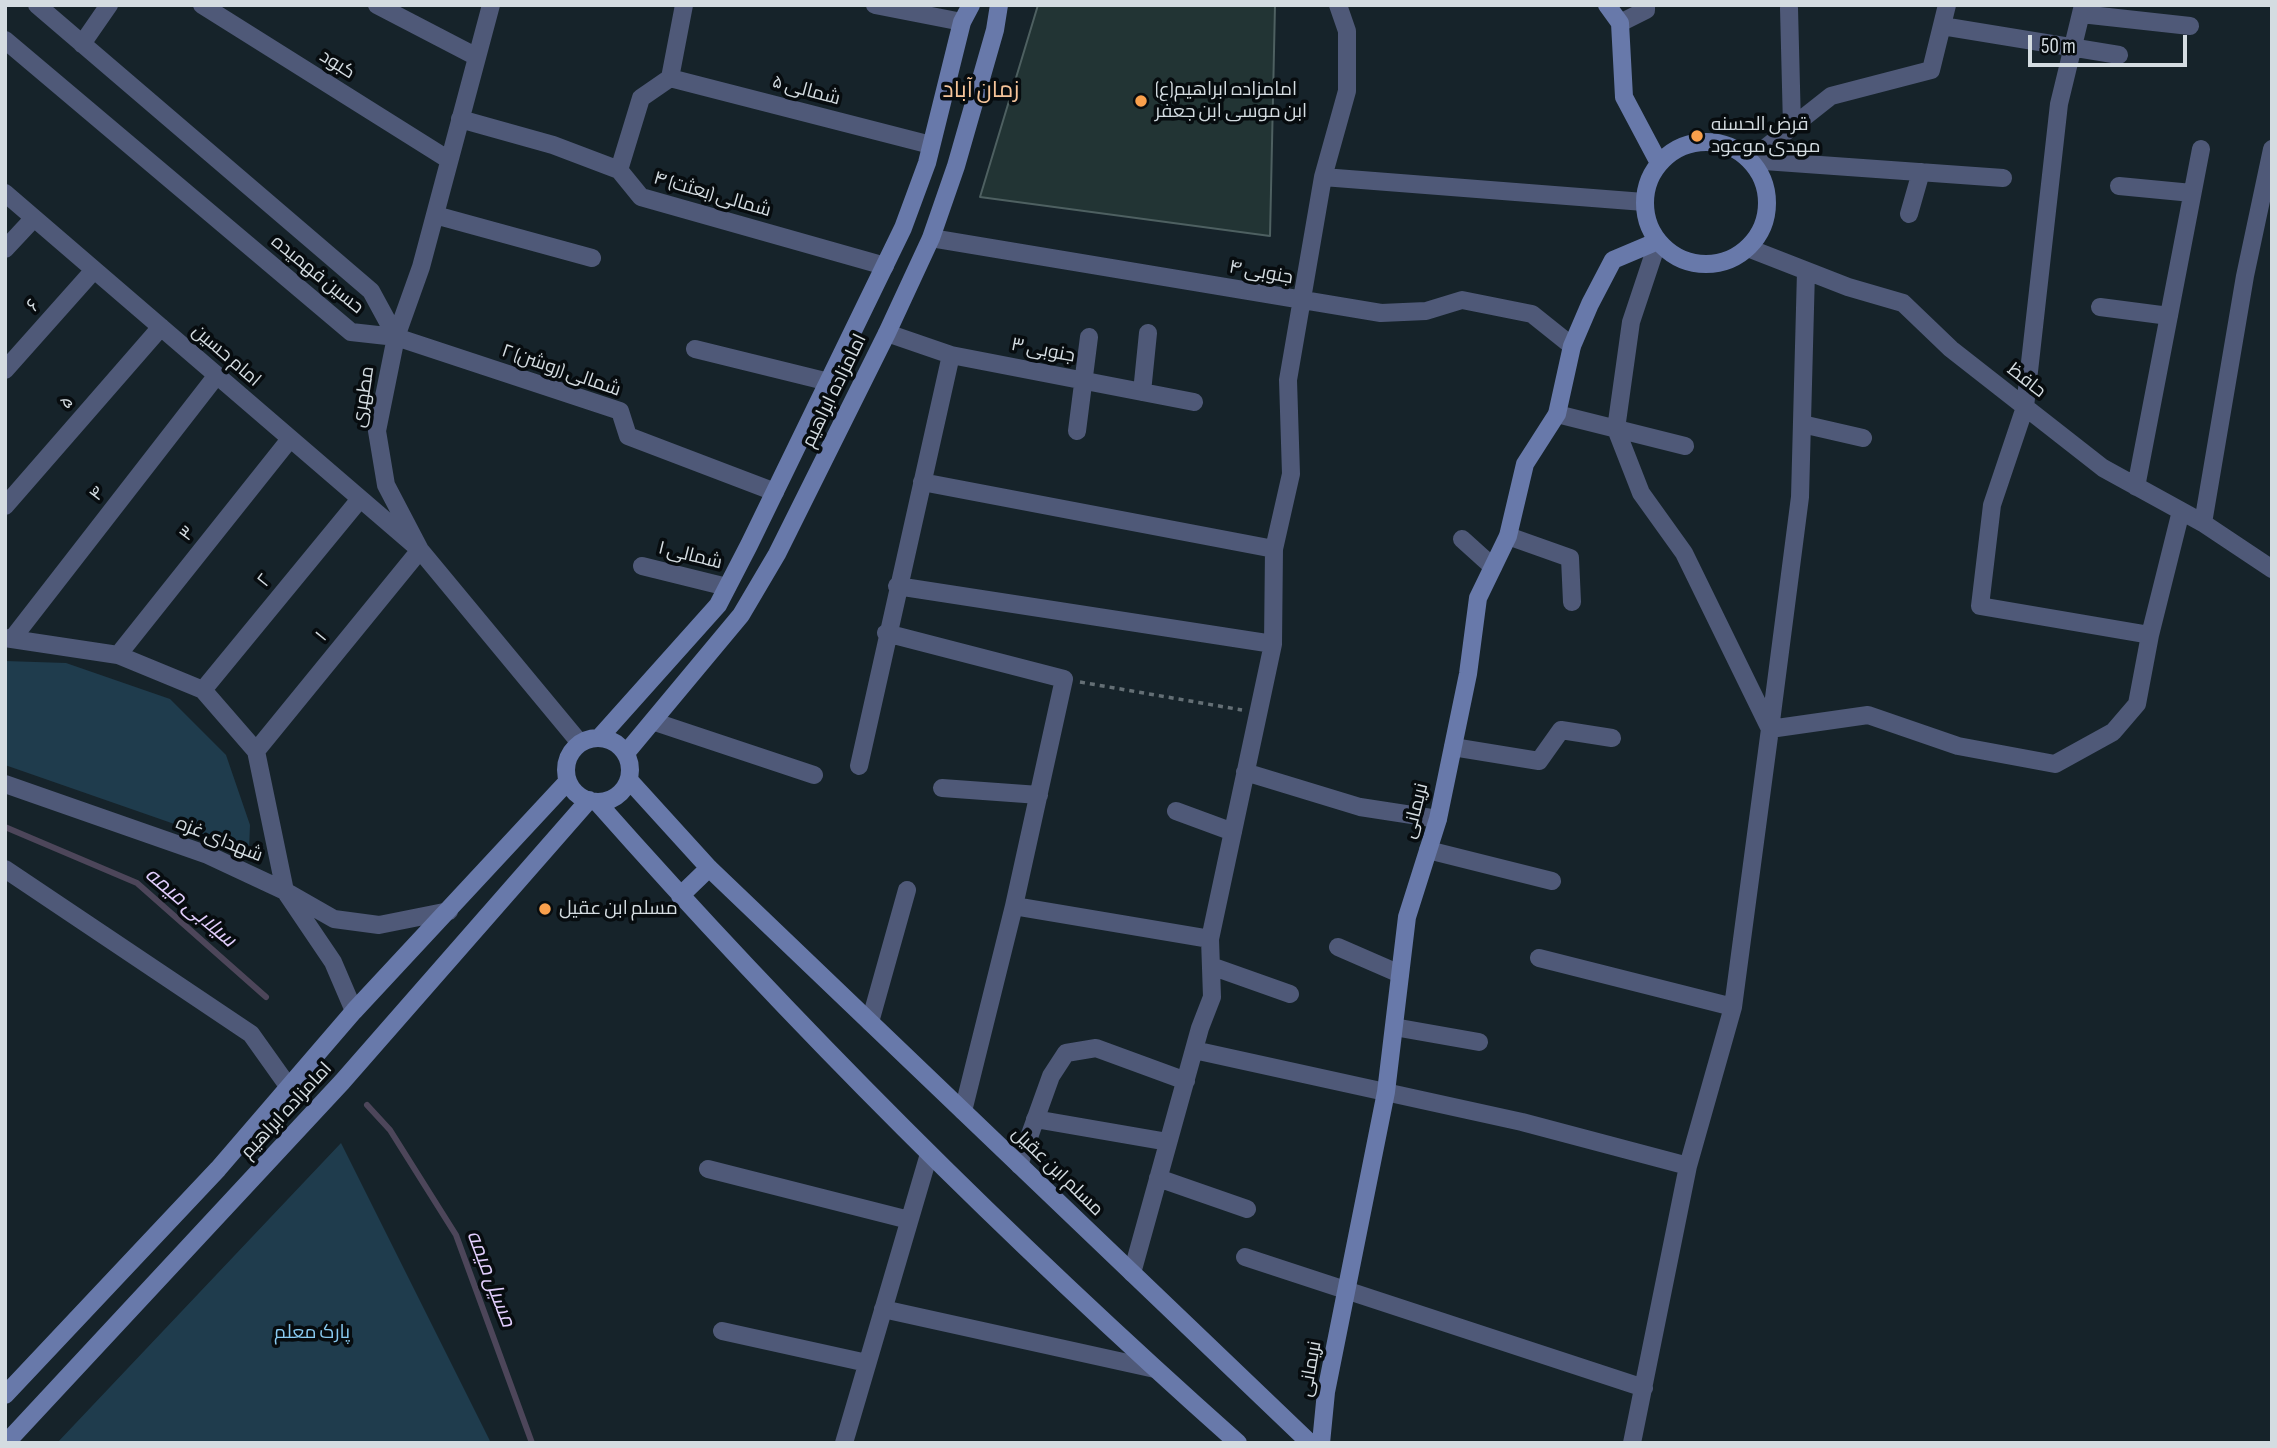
<!DOCTYPE html>
<meta charset="utf-8">
<style>
body{margin:0}
#map{position:relative;width:2277px;height:1448px;overflow:hidden;background:#16232a;font-family:"Sofia Sans Condensed",sans-serif}
canvas{display:block}
.frame{position:absolute;inset:0;border:7px solid #d4dce1;pointer-events:none}
.scale{position:absolute;left:2028px;top:35px;width:159px;height:32px;box-sizing:border-box;border:4px solid #d4dce1;border-top:0;padding-left:9px;font-size:21px;line-height:24px;white-space:nowrap;color:#d4dce1;-webkit-text-stroke:5px #070c0f;paint-order:stroke}
</style>
<div id="map">
<canvas width="2277" height="1448"></canvas>
<div class="frame"></div>
<div class="scale">50 m</div>
</div>
<script>
const ctx = document.querySelector('canvas').getContext('2d');
ctx.lineJoin = 'round';
function paint(path, color) {
  ctx.fillStyle = color;
  ctx.fill(path, 'evenodd');
}
function trace(path, color, width, dash) {
  ctx.strokeStyle = color;
  ctx.lineWidth = width;
  ctx.lineCap = dash ? 'butt' : 'round';
  ctx.setLineDash(dash || []);
  ctx.stroke(path);
}
function label(font, color, halo, rows, align = 'center') {
  ctx.font = font + ' "Sofia Sans Condensed",Cairo,sans-serif';
  ctx.lineWidth = 7;
  ctx.setLineDash([]);
  ctx.textBaseline = 'middle';
  ctx.strokeStyle = halo;
  ctx.fillStyle = color;
  for (const [text, x, y, turn = 0] of rows) {
    ctx.save();
    ctx.translate(x, y);
    ctx.rotate((+turn || 0) * Math.PI / 180);
    ctx.textAlign = isNaN(turn) ? turn : align;
    if (halo) ctx.strokeText(text, 0, 0);
    ctx.fillText(text, 0, 0);
    ctx.restore();
  }
}
const green = new Path2D(`
 M5,661L66,663L170,699L226,755L250,825L249,850L5,765Z
 M341,1143L491,1443H57Z`);
const stream = new Path2D(`
 M5,827L137,883L266,997
 M367,1105L390,1130L456,1235L532,1443`);
const building = new Path2D(`
 M1038,5H1275L1270,236L980,197Z`);
const path = new Path2D(`
 M1080,682L1242,710`);
const street = new Path2D(`
 M37,5L371,291L396,337
 M202,5L449,160
 M377,5L477,57
 M491,5L421,267L396,337L377,431L386,485L420,550L580,743
 M875,5L962,22
 M2083,5L2059,104L2025,407L1992,505L1980,606L2150,635
 M1789,8L1792,126
 M2081,14L2190,26
 M1620,23L1646,10V5
 M1942,26L2119,55
 M5,40L351,332L396,337L620,411L628,436L775,492
 M82,44L109,5
 M670,78L931,145
 M460,119L553,145L619,170L641,197L885,266
 M1750,160L1831,96L1931,70L1947,5
 M1750,160L2003,178
 M619,170L641,98L670,78L684,5
 M1323,177L1644,202
 M2119,186L2192,193
 M5,193L420,550L256,751
 M1909,214L1921,172
 M435,215L592,258
 M931,238L1381,313L1426,311L1462,300L1532,314L1572,346
 M1748,248L1848,287L1903,303L1951,349L2103,468L2203,523L2272,569
 M5,249L34,218
 M1806,271L1800,497L1770,729L1868,715L1958,746L2055,764L2113,732L2137,704L2150,635L2181,511
 M2100,307L2169,316
 M887,333L951,355L1194,402
 M695,349L829,382
 M5,370L94,270
 M1142,392L1148,333
 M1557,414L1685,446
 M1802,424L1863,438
 M1077,431L1089,337
 M922,482L1274,549
 M2136,487L2201,149
 M5,506L161,327
 M2203,523L2245,276L2272,149
 M1508,536L1570,558L1572,602
 M1462,539L1493,567
 M642,566L727,587
 M897,586L1273,644
 M886,633L1064,679L1014,906L963,1111
 M5,638L118,655L203,690L256,751L285,891L333,962L354,1011
 M12,639L217,375
 M118,655L290,439
 M203,690L360,499
 M655,722L814,775
 M1453,747L1539,761L1561,730L1612,738
 M859,766L951,355
 M1245,772L1360,807L1438,819
 M5,784L208,855L285,891L334,919L379,925L449,911
 M942,788L1039,795
 M1176,811L1233,832
 M1428,850L1552,881
 M5,869L251,1034L288,1086
 M1014,906L1210,939L1212,997L1200,1028L1132,1273
 M1210,939L1273,644L1274,549L1291,474L1288,380L1323,177L1347,91V31L1338,5
 M1338,947L1400,974
 M1539,958L1733,1007
 M1211,966L1290,994
 M870,1022L907,890
 M1394,1027L1479,1042
 M1194,1050L1522,1122L1688,1166
 M1035,1119L1168,1142
 M1019,1165L1051,1076L1066,1053L1096,1048L1186,1081
 M708,1169L909,1220
 M1158,1178L1247,1209
 M1245,1257L1644,1388
 M883,1309L1155,1369
 M722,1331L867,1363
 M844,1443L929,1154
 M1632,1443L1688,1166L1733,1007L1770,729L1684,553L1641,493L1616,429L1631,322L1658,241`);
const secondary = new Path2D(`
 M1607,5L1620,23L1624,97L1659,163
 M1645 203a61 61 0 1 1 122 0a61 61 0 1 1-122 0Z
 M599,738L718,605L749,545L903,228L927,163L962,22L971,5
 M566 770a32 32 0 1 1 64 0a32 32 0 1 1-64 0Z
 M626,753L741,615L777,554L887,333L931,238L956,166L995,30L999,5
 M629,780L709,868L1310,1443
 M597,802C797,1028 1012,1242 1238,1443
 M680,896L709,868
 M5,1395L218,1169L354,1011L568,781
 M6,1443L342,1082L589,800
 M1321,1443L1326,1392L1386,1092L1407,917L1438,819L1468,674L1478,598L1508,536L1525,464L1557,414L1572,346L1590,304L1613,260L1658,241`);
const markers = [
 [1141,101,7,"#f9a04c"],
 [1697,136,7,"#f9a04c"],
 [545,909,7,"#f9a04c"]
];
const streetNames = [
 ["کبود",337,65,32],
 ["۵ شمالی",806,91,15],
 ["۴ شمالی (بعثت)",712,195,16],
 ["۴ جنوبی",1261,273,10],
 ["حسین فهمیده",317,275,39],
 ["۶",34,306,-49],
 ["۳ جنوبی",1043,351,11],
 ["امام حسین",226,356,41],
 ["۲ شمالی (روشن)",561,371,19],
 ["حافظ",2026,381,38],
 ["امامزاده ابراهیم",835,391,-64],
 ["مطهری",364,397,-81],
 ["۵",67,403,-49],
 ["۴",98,494,-52],
 ["۳",188,534,-52],
 ["۱ شمالی",690,556,14],
 ["۲",265,581,-51],
 ["۱",322,637,-51],
 ["نریمانی",1416,811,-76],
 ["شهدای غزه",219,840,22],
 ["امامزاده ابراهیم",287,1111,-47],
 ["مسلم ابن عقیل",1057,1172,44],
 ["نریمانی",1311,1369,-80]
];
const poiNames = [
 ["(ع)امامزاده ابراهیم",1155,90],
 ["ابن موسی ابن جعفر",1155,112],
 ["قرض الحسنه",1711,125],
 ["مهدی موعود",1711,147],
 ["مسلم ابن عقیل",559,909]
];
const parkNames = [
 ["پارک معلم",312,1333]
];
const waterNames = [
 ["سیلابی میمه",190,908,40],
 ["مسیل میمه",490,1279,69]
];
const quarterNames = [
 ["زمان آباد",981,91]
];
paint(green, '#1f3c4d');
trace(stream, '#4d465a', 6);
paint(building, '#223434');
trace(building, '#4e6061', 2);
trace(path, '#646f75', 3.5, [5, 5]);
trace(street, '#4f5978', 18);
trace(secondary, '#6879aa', 18);
for (const [x, y, r, color] of markers) {
  const dot = new Path2D();
  dot.arc(x, y, r, 0, 2 * Math.PI);
  ctx.fillStyle = color;
  ctx.fill(dot);
  trace(dot, '#070c0f', 2.5);
}
label('19px', '#d4dce1', '#070c0f', streetNames);
label('19px', '#d4dce1', '#070c0f', poiNames, 'left');
label('19px', '#89caf0', '#070c0f', parkNames);
label('italic 21px', '#e2cefd', '#070c0f', waterNames);
label('23px', '#f6c49a', '#070c0f', quarterNames);
</script>
